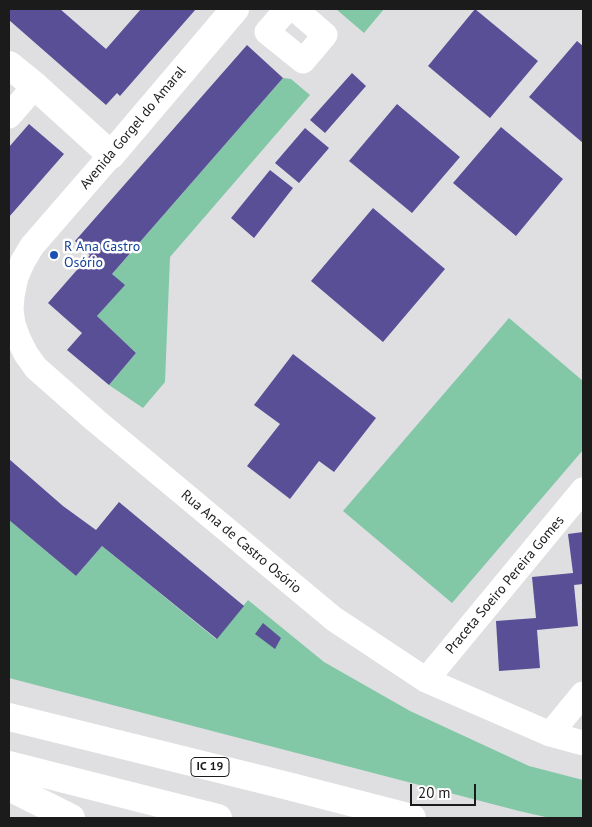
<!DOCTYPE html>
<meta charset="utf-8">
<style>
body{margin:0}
#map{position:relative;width:592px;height:827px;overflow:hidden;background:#dfdfe2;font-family:"PT Sans",sans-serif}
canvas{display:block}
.frame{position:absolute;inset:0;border:10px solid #1b1b1c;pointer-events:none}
.scale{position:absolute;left:410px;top:784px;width:66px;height:22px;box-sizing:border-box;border:2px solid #1b1b1c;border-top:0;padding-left:6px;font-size:15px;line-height:18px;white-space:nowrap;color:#1b1b1c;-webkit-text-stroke:4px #fff;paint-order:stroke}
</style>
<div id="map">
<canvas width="592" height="827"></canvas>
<div class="frame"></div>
<div class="scale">20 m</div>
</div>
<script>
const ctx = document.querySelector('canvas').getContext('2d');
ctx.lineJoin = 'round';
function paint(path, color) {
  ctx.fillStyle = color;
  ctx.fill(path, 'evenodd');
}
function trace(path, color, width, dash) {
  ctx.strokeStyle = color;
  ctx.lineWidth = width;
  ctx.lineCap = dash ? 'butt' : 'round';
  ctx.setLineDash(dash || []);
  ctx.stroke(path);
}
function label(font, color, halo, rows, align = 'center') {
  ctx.font = font + ' "PT Sans",sans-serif';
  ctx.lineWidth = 5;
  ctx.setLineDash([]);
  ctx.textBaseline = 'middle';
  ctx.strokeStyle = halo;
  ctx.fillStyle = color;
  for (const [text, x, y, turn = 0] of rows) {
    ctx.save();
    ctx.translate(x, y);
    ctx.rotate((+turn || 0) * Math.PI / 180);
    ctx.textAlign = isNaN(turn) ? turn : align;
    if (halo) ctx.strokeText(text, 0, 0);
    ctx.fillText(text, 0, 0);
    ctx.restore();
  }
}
const green = new Path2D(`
 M336,9H384L364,33Z
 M283,78L291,79L310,95L170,257L165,382L143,408L109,385L136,353L97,316L124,285L112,274Z
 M509,318L583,381V450L452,603L343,511Z
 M9,520L76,576L102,546L216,639L248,600L324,662L410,711L529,766L583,780V818H550L519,811L9,678Z`);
const building = new Path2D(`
 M9,9H60L106,49L141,9H196L120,96L117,93L106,105L9,20Z
 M475,9L538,61L490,118L428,66Z
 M577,41L583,46V143L529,97Z
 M247,45L283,78L112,274L125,285L97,316L136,353L109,385L67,350L82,333L48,303L90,255L75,241Z
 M352,73L366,86L325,133L310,120Z
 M397,104L460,157L412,213L349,161Z
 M29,124L64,154L9,217V147Z
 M501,127L563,179L516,236L453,183Z
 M305,128L329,148L299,183L275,163Z
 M270,170L293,188L254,238L231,218Z
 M373,208L445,269L383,342L311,281Z
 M293,354L376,418L334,472L319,461L290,499L247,466L280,424L254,405Z
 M9,459L63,506L96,530L119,502L244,606L217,639L102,546L76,576L9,520Z
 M583,532V584L574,585L578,626L537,630L540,668L499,671L496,621L536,618L532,577L573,573L568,534Z
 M263,623L281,638L275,649L255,634Z`);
const minor = new Path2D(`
 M287,9L267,32L303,61L325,35L295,9
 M9,116L35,86
 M111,155L32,246L23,261L16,277L12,296L11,310L13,324L18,338L26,354L36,368L95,420L334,619L426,680L550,734L583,743
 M426,680L583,490
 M550,734L583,694`);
const tertiary = new Path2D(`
 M9,65L35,86L111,155L235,9`);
const trunk = new Path2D(`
 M9,717L288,786L412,818
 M9,765L218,818
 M9,787L71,818`);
const markers = [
 [54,255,5,"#1a4fb4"]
];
const shields = [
 [210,767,38]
];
const shieldNames = [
 ["IC 19",210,767]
];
const streetNames = [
 ["Avenida Gorgel do Amaral",133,128,-50],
 ["Rua Ana de Castro Osório",241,542,40],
 ["Praceta Soeiro Pereira Gomes",505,585,-50]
];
const transitNames = [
 ["R Ana Castro",64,247],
 ["Osório",64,263]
];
paint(green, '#82c7a6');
paint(building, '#584f96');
trace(minor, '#fff', 25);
trace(tertiary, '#fff', 28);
trace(trunk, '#fff', 28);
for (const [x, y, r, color] of markers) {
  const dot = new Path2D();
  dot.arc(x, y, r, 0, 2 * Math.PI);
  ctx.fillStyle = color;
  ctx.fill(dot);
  trace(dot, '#fff', 2);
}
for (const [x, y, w] of shields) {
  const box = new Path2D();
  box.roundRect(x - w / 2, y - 9.5, w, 19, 4);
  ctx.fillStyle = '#fff';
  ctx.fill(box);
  trace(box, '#1b1b1c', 1);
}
label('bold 12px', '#1b1b1c', null, shieldNames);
label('14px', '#1b1b1c', '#fff', streetNames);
label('14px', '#164399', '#fff', transitNames, 'left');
</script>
